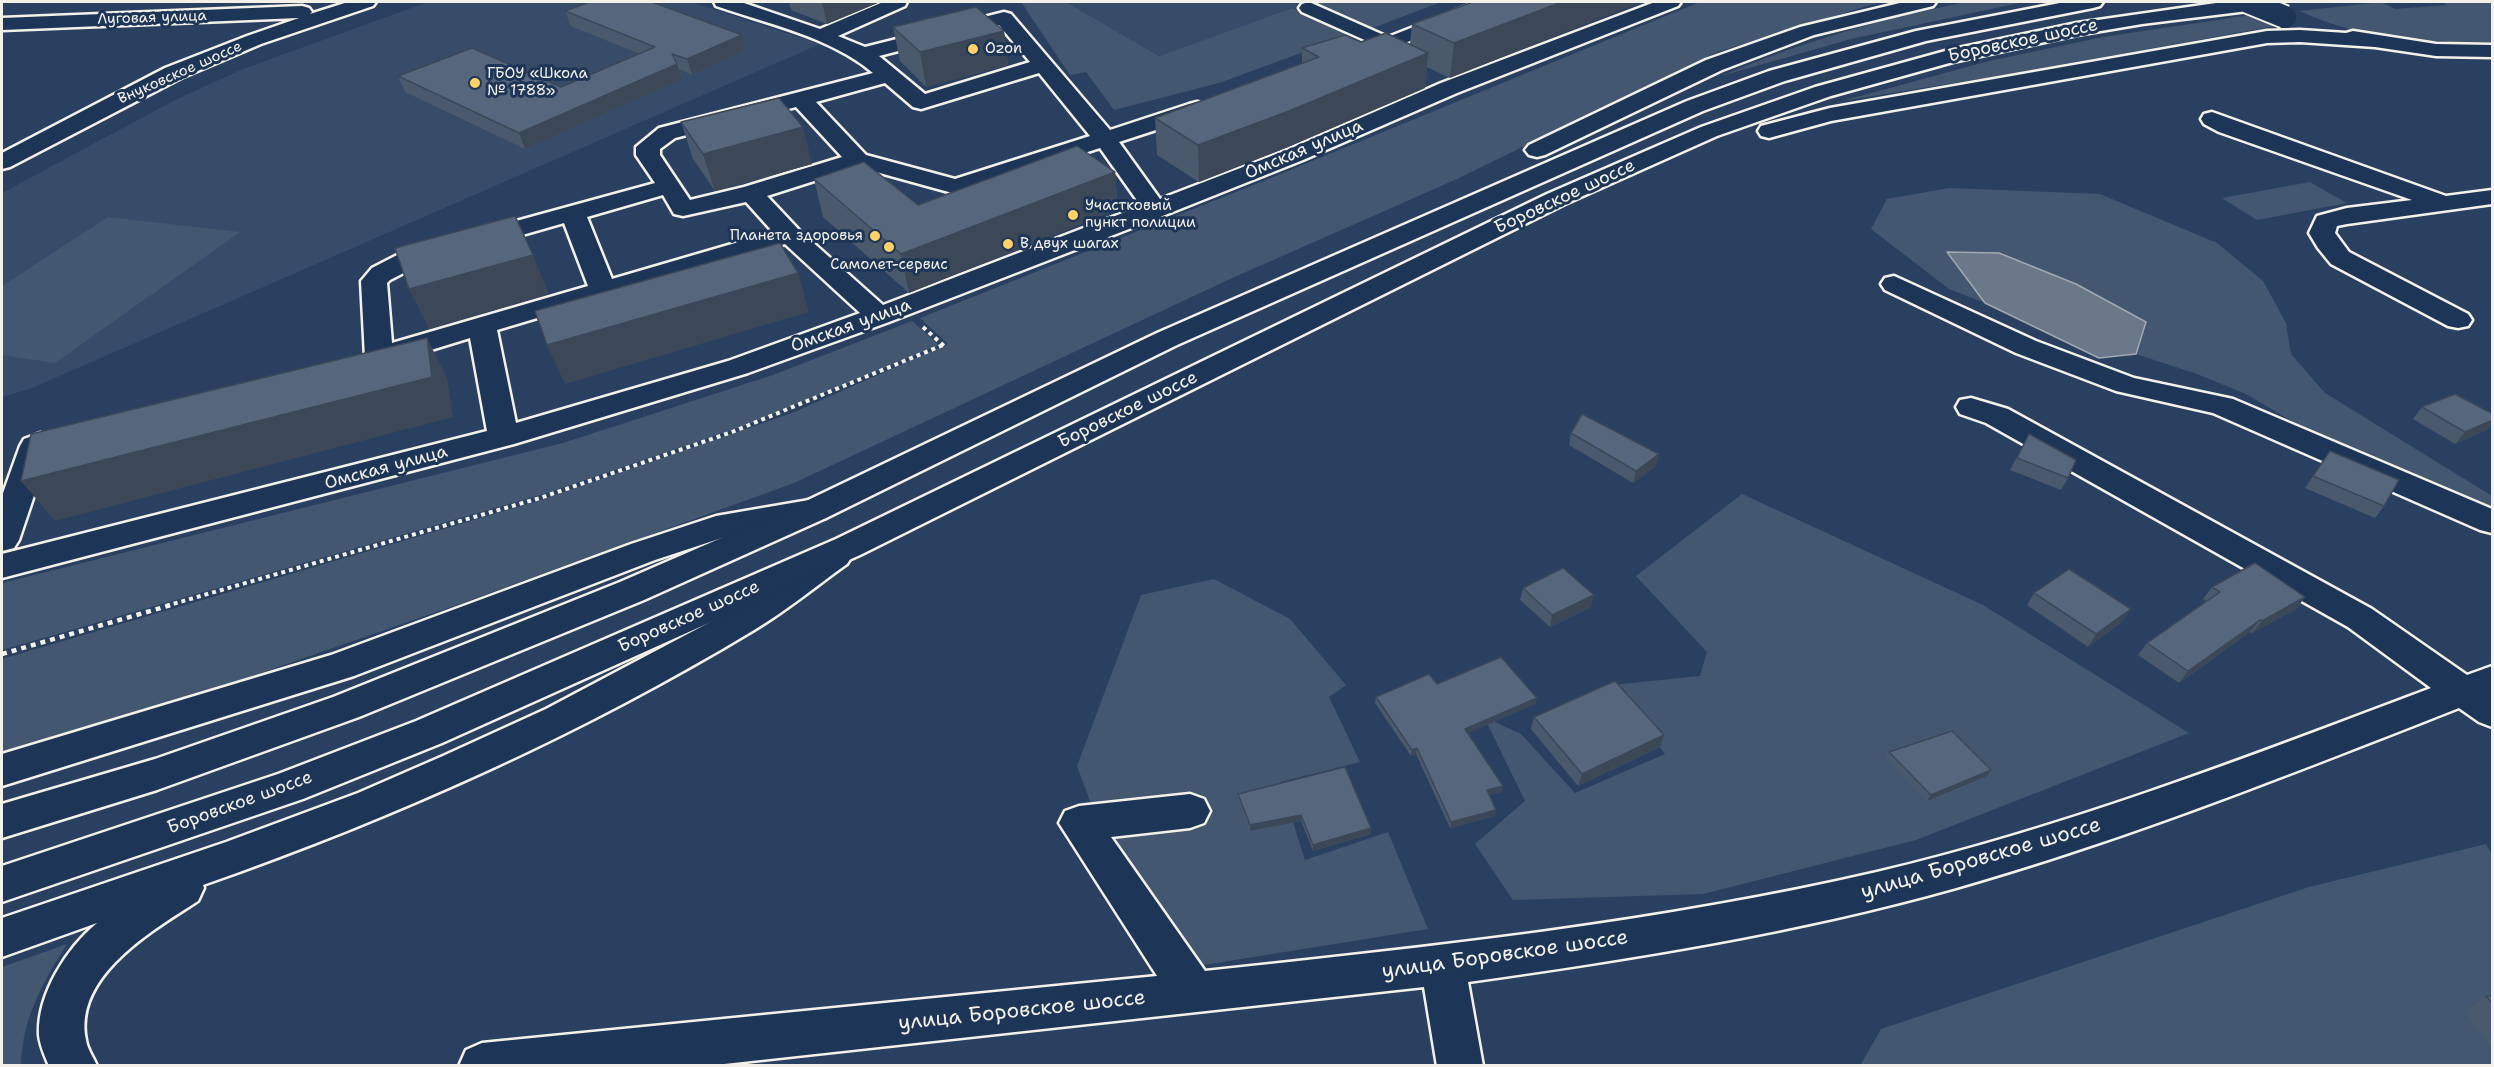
<!DOCTYPE html>
<meta charset="utf-8">
<style>
body{margin:0}
#map{position:relative;width:2494px;height:1067px;overflow:hidden;background:#2a4060;font-family:"Shantell Sans",sans-serif}
canvas{display:block}
.frame{position:absolute;inset:0;border:3px solid #f4f1e8;pointer-events:none}
</style>
<div id="map">
<canvas width="2494" height="1067"></canvas>
<div class="frame"></div>
</div>
<script>
const ctx = document.querySelector('canvas').getContext('2d');
ctx.lineJoin = 'round';
function paint(path, color) {
  ctx.fillStyle = color;
  ctx.fill(path, 'evenodd');
}
function trace(path, color, width, dash) {
  ctx.strokeStyle = color;
  ctx.lineWidth = width;
  ctx.lineCap = dash ? 'butt' : 'round';
  ctx.setLineDash(dash || []);
  ctx.stroke(path);
}
function label(font, color, halo, rows, align = 'center') {
  ctx.font = font + ' "Shantell Sans",sans-serif';
  ctx.lineWidth = 6;
  ctx.setLineDash([]);
  ctx.textBaseline = 'middle';
  ctx.strokeStyle = halo;
  ctx.fillStyle = color;
  for (const [text, x, y, turn = 0] of rows) {
    ctx.save();
    ctx.translate(x, y);
    ctx.rotate((+turn || 0) * Math.PI / 180);
    ctx.textAlign = isNaN(turn) ? turn : align;
    if (halo) ctx.strokeText(text, 0, 0);
    ctx.fillText(text, 0, 0);
    ctx.restore();
  }
}
const built = new Path2D(`
 M428,2H691L820,44L32,388L2,397V193L173,101L243,69Z
 M1066,2H1312L1159,56Z`);
const green = new Path2D(`
 M1021,2H1066L1159,56L1293,8L1350,35L1219,83L1114,110L1086,72L1070,75Z
 M1309,2H1441L1370,29Z
 M1700,2H1880L1717,52L1457,179L1230,279L794,483L451,607L166,706L2,753V659L535,502L792,413L948,344L920,318L1261,182Z
 M1966,2H2024L1851,39L1721,76C1801,42 1881,19 1966,2Z
 M2381,2L2395,9L2447,5L2442,2H2492V42C2437,48 2350,36 2300,11Z
 M2251,15L2264,22L2281,25L1998,76L1842,101L1989,61L2103,37Z
 M2310,182L2347,203L2257,220L2222,198Z
 M1949,188L2100,194L2217,243L2263,281L2286,323L2291,354L2325,393L2492,496V516L2322,439L2246,394L2197,374L2136,354L2146,322L1947,252L1985,303L1949,289L1871,229L1887,199Z
 M108,217L240,232L55,363L2,355V286Z
 M912,321L939,345L749,424L544,494L2,650V583L563,443L773,375Z
 M1742,494L1983,605L2189,733L1916,840L1703,894L1513,900L1475,844L1525,801L1484,717L1521,734L1575,793L1665,754L1612,685L1700,676L1707,652L1636,576Z
 M1214,579L1290,619L1346,685L1329,697L1360,762L1280,782L1305,860L1388,832L1428,929L1191,967L1099,825L1077,766L1141,595Z
 M2486,844L2492,855V1065L1860,1066L1881,1029L2309,887Z
 M67,944C43,982 22,1019 21,1065H2V967Z`);
const water = new Path2D(`
 M1947,252L1999,253L2076,284L2146,322L2136,354L2099,358L1985,303Z`);
const pathFar1 = new Path2D(`
 M923,327L944,346
 M166,606L540,498L732,432L943,345`);
const path = new Path2D(`
 M2,654L171,605`);
const minor = new Path2D(`
 M348,2H376L373,6L261,44L181,78L10,167L2,169V153L165,68L247,36L299,18L2,30V18L302,6L309,8L312,12L310,14Z
 M714,2H741L820,29L883,2H907L905,6L838,36L865,47L1004,12L1011,14L1110,130L1189,104L1197,102L1205,104L1208,109L1205,114L1119,142L1160,199L1287,150L1441,83L1655,2H1681L1678,6L1457,93L1303,160L1165,215L889,322L748,373L514,444L2,578V554L487,431L470,338L379,366L369,363L365,357L361,281L372,268L403,252L655,183L636,155V147L659,128L873,73C831,37 768,24 716,6ZM999,25L1030,62L925,94L879,56ZM1039,73L1090,136L955,179L866,155L816,102L885,83L913,107L921,109ZM796,107L842,157L744,187L690,200L660,155V149L675,138ZM1100,148L1141,206L883,305L799,230L767,196L858,167L956,194ZM663,195L674,214L683,216L746,202L773,232L612,279L587,217ZM564,223L588,286L392,343L387,283L390,280L421,264ZM785,244L860,313L728,361L516,423L497,330Z
 M1309,2L1388,37L1477,2H1503L1500,6L1387,50L1302,12L1299,8L1302,4Z
 M2212,112L2446,196L2492,190V204L2347,224L2337,226L2335,233L2349,252L2468,314L2472,320L2468,326L2458,328L2448,326L2331,264L2318,248L2309,233L2317,216L2347,208L2412,200L2219,132L2204,124L2201,119L2204,114Z
 M1894,276L2036,341L2134,378L2233,399L2492,509V533L2480,530L2213,413L2116,391L2016,353L1885,290L1881,284L1885,278Z
 M1971,398L2008,409L2372,609L2467,675L2492,666V727L2479,722L2459,708C2293,773 2128,839 1956,888C1796,933 1632,959 1468,982L1483,1066H1437L1424,987L706,1066H459L466,1050L482,1043L1157,976L1059,823L1065,811L1079,806L1190,794L1204,799L1210,811L1204,823L1190,828L1111,837L1205,971C1430,947 1656,923 1877,872C2067,827 2249,757 2431,688L2348,627L1986,423L1960,414L1956,407L1960,400Z
 M40,433L51,436L55,443L49,451L19,540L14,548L2,551V496L20,446L24,439Z
 M815,499L826,502L831,510L826,518L731,535L655,560L354,676L2,786V754L331,655L631,544L716,516Z
 M835,544L847,548L852,556L847,564C816,586 786,611 754,630C580,735 394,818 203,885L204,888L198,901C153,930 73,976 86,1040C87,1049 94,1058 97,1066H49C45,1056 40,1046 39,1035C37,994 67,948 97,923L2,957V918L226,842L358,793L443,756L546,709L731,611L823,548Z`);
const major = new Path2D(`
 M1904,2H1936L1933,6L1814,35L1722,70L1545,155L1537,157L1529,155L1525,150L1529,145L1706,60L1800,27Z
 M2065,2H2103L2100,6L2093,8L1926,41L1785,81L1703,111L1177,345L826,518L644,600L359,717L157,790L2,838V804L155,759L333,697L620,582L804,502L1157,333L1687,101L1769,71L1916,31Z
 M2223,2H2282L2279,6L2272,8L2142,24L2077,35L1953,62L1831,96L1717,136L1565,204L860,555L442,743L303,799L2,902V866L278,774L416,721L836,539L1547,194L1701,127L1815,87L1949,50L2077,23Z
 M2300,30L2346,33L2353,31L2436,44L2492,45V57L2436,56L2375,47L2300,42L2267,43L1831,121L1769,138L1761,136L1758,131L1761,126L1830,108L2267,31Z`);
const majorBridge = new Path2D(`
 M2248,2L2285,17`);
const wall = new Path2D(`
 M789,2H880L827,24L791,10Z
 M1473,2L1450,78L1427,67L1425,88L1288,147L1199,182L1157,155L1155,118L1302,64V48L1361,42L1410,44L1412,24Z
 M565,11L745,50L692,75L679,69L682,79L525,149L405,92L398,76L561,87L640,54L571,26Z
 M893,27L1004,31L1008,65L926,87L900,61Z
 M681,122L812,164L715,191L693,159Z
 M1115,172L1118,209L909,293L823,217L814,179L918,205Z
 M2422,407L2493,414V424L2488,429L2455,444L2413,419Z
 M1571,433L1659,454L1656,466L1633,483L1569,445Z
 M2029,434L2068,478L2061,490L2010,470Z
 M2330,451L2384,506L2375,518L2305,488Z
 M2212,587L2305,597L2296,609L2252,633L2250,632L2179,683L2138,655L2147,643L2206,601L2203,599Z
 M1523,588L1591,607L1550,627L1520,600Z
 M2034,593L2123,621L2088,647L2027,605Z
 M1437,684L1535,704L1468,733L1502,792L1489,795L1495,816L1450,828L1416,754L1411,756L1375,703L1376,697Z
 M1534,717L1660,747L1578,786L1531,729Z
 M1889,752L1987,776L1927,801L1885,758Z
 M1238,794L1371,828V834L1313,851L1301,821L1250,831L1238,800Z
 M2486,996H2493V1049L2465,1012Z`);
const shadedWall = new Path2D(`
 M822,2H880L827,24Z
 M1562,2H1642L1450,78L1454,43Z
 M1004,31L1008,65L926,87L920,52Z
 M742,35L745,50L692,75L687,59Z
 M1428,53L1425,88L1288,147L1199,182L1198,145Z
 M677,64L682,79L525,149L519,133Z
 M803,127L812,164L715,191L703,154Z
 M1115,172L1118,209L909,293L901,254Z
 M533,255L549,294L429,329L409,289Z
 M798,273L809,312L565,384L547,345Z
 M427,338L447,378L453,417L55,521L21,481Z
 M2493,420V424L2488,429L2455,444L2465,432Z
 M1659,454L1656,466L1633,483L1636,471Z
 M1594,595L1591,607L1550,627L1552,615Z
 M2305,597L2296,609L2252,633L2262,621Z
 M2131,609L2123,621L2088,647L2096,634Z
 M2260,620L2250,632L2179,683L2188,671Z
 M1537,698L1535,704L1464,735L1465,729Z
 M1664,735L1660,747L1578,786L1582,774Z
 M1417,748L1416,754L1411,756L1412,750Z
 M1991,770L1987,776L1927,801L1931,795Z
 M1503,786L1502,792L1486,796L1487,790Z
 M1496,810L1495,816L1450,828L1451,822Z
 M1301,815V821L1250,831V825Z
 M1371,828V834L1313,851V845Z`);
const building = new Path2D(`
 M590,2H652L742,35L687,59L672,54L677,64L519,133L398,76L472,48L561,87L655,47L565,11Z
 M1473,2H1562L1454,43L1412,24Z
 M976,7L1004,31L920,52L893,27Z
 M1386,33L1428,53L1289,111L1198,145L1155,118L1319,57L1302,48L1345,35L1361,42Z
 M779,98L803,127L703,154L681,122Z
 M1077,146L1115,172L901,254L814,179L864,162L918,205Z
 M515,216L533,255L409,289L395,248Z
 M780,243L798,273L547,345L535,311Z
 M427,338L432,377L21,481L31,434Z
 M2455,394L2493,414V420L2465,432L2422,407Z
 M1582,414L1659,454L1636,471L1571,433Z
 M2029,434L2076,460L2068,478L2017,458Z
 M2330,451L2399,480L2384,506L2313,476Z
 M2255,563L2305,597L2262,621L2260,620L2188,671L2147,643L2220,592L2212,587Z
 M1563,568L1594,595L1552,615L1523,588Z
 M2069,569L2131,609L2096,634L2034,593Z
 M1501,657L1537,698L1465,729L1503,786L1487,790L1496,810L1451,822L1417,748L1412,750L1376,697L1429,674L1437,684Z
 M1615,681L1664,735L1582,774L1534,717Z
 M1952,731L1991,770L1931,795L1889,752Z
 M1345,767L1371,828L1313,845L1301,815L1250,825L1238,794Z
 M2486,996H2493V1004Z`);
const markers = [
 [973,49,6,"#ffd166"],
 [475,83,6,"#ffd166"],
 [1073,215,6,"#ffd166"],
 [875,236,6,"#ffd166"],
 [1008,244,6,"#ffd166"],
 [889,247,6,"#ffd166"]
];
const farStreetnames = [
 ["Луговая улица",152,18,-2],
 ["Внуковское шоссе",180,73,-24]
];
const farPoinames = [
 ["Ozon",985,49],
 ["ГБОУ «Школа",487,74],
 ["№ 1788»",487,91],
 ["Участковый",1085,206],
 ["пункт полиции",1085,223],
 ["Планета здоровья",863,236,"right"],
 ["В двух шагах",1020,244],
 ["Самолет-сервис",889,265,"center"]
];
const streetNames = [
 ["Боровское шоссе",2023,41,-12],
 ["Омская улица",1304,150,-23],
 ["Боровское шоссе",1565,197,-25],
 ["Омская улица",851,326,-20],
 ["Боровское шоссе",1128,410,-26],
 ["Омская улица",386,468,-15],
 ["Боровское шоссе",689,617,-24],
 ["Боровское шоссе",240,803,-20]
];
const nearStreetnames = [
 ["улица Боровское шоссе",1981,859,-16],
 ["улица Боровское шоссе",1505,955,-8],
 ["улица Боровское шоссе",1022,1011,-6]
];
paint(built, '#374c69');
paint(green, '#445771');
paint(water, '#6a788a');
trace(water, '#a1a8b0', 1.5);
trace(minor, '#f4f1e8', 5);
trace(major, '#f4f1e8', 5);
trace(pathFar1, '#f4f1e8', 4, [4, 4]);
trace(path, '#f4f1e8', 4.5, [5, 5]);
paint(minor, '#1d3557');
paint(major, '#1d3557');
trace(majorBridge, '#f4f1e8', 26, []);
trace(majorBridge, '#1d3557', 22);
paint(wall, '#4a596c');
paint(shadedWall, '#3c4858');
paint(building, '#56677d');
trace(building, '#3c4858', 1.5);
for (const [x, y, r, color] of markers) {
  const dot = new Path2D();
  dot.arc(x, y, r, 0, 2 * Math.PI);
  ctx.fillStyle = color;
  ctx.fill(dot);
  trace(dot, '#1d3557', 2);
}
label('15px', '#f4f1e8', '#1d3557', farStreetnames);
label('15px', '#f4f1e8', '#1d3557', farPoinames, 'left');
label('18px', '#f4f1e8', '#1d3557', streetNames);
label('21px', '#f4f1e8', '#1d3557', nearStreetnames);
</script>
